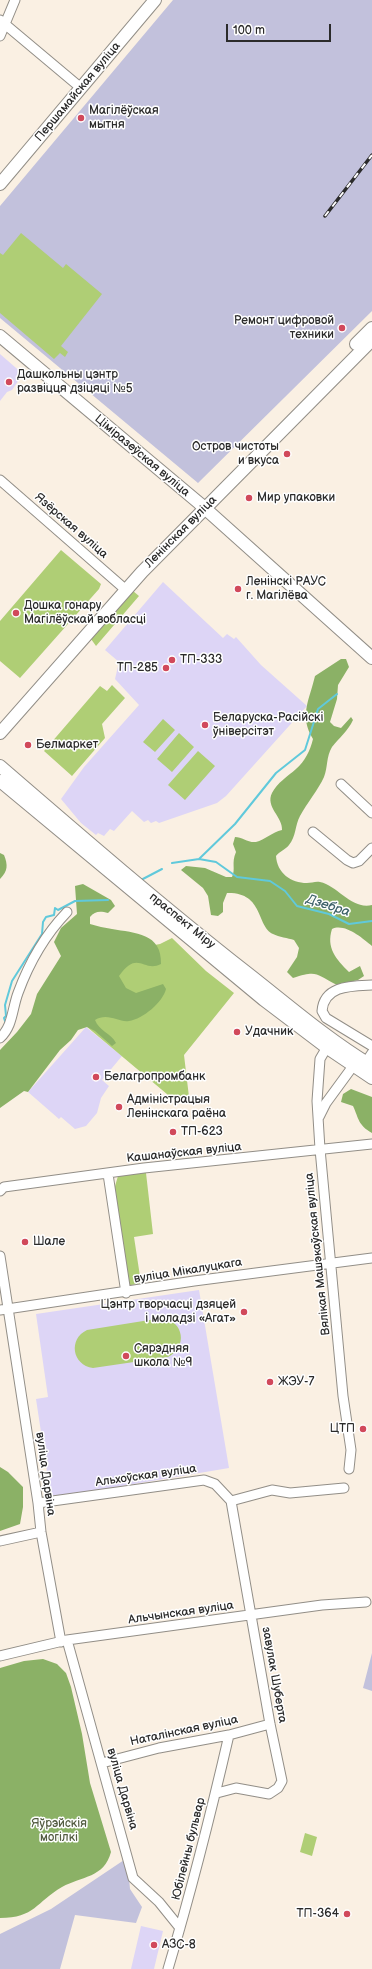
<!DOCTYPE html>
<meta charset="utf-8">
<style>
body{margin:0}
#map{position:relative;width:372px;height:1969px;overflow:hidden;background:#faf0e3;font-family:"Balsamiq Sans",sans-serif}
canvas{display:block}
.scale{position:absolute;left:226px;top:24px;width:105px;height:18px;box-sizing:border-box;border:2px solid #2b2b2b;border-top:0;padding-left:5px;font-size:12px;line-height:14px;white-space:nowrap;color:#2b2b2b;-webkit-text-stroke:3px #fff;paint-order:stroke}
</style>
<div id="map">
<canvas width="372" height="1969"></canvas>
<div class="scale">100 m</div>
</div>
<script>
const ctx = document.querySelector('canvas').getContext('2d');
ctx.lineJoin = 'round';
function paint(path, color) {
  ctx.fillStyle = color;
  ctx.fill(path, 'evenodd');
}
function trace(path, color, width, dash) {
  ctx.strokeStyle = color;
  ctx.lineWidth = width;
  ctx.lineCap = dash ? 'butt' : 'round';
  ctx.setLineDash(dash || []);
  ctx.stroke(path);
}
function label(font, color, halo, rows, align = 'center') {
  ctx.font = font + ' "Balsamiq Sans",sans-serif';
  ctx.lineWidth = 3;
  ctx.setLineDash([]);
  ctx.textBaseline = 'middle';
  ctx.strokeStyle = halo;
  ctx.fillStyle = color;
  for (const [text, x, y, turn = 0] of rows) {
    ctx.save();
    ctx.translate(x, y);
    ctx.rotate((+turn || 0) * Math.PI / 180);
    ctx.textAlign = isNaN(turn) ? turn : align;
    if (halo) ctx.strokeText(text, 0, 0);
    ctx.fillText(text, 0, 0);
    ctx.restore();
  }
}
const built = new Path2D(`
 M0,354L23,374L12,390L7,392L0,401Z
 M163,582L223,638L227,634L234,639L236,637L261,665L307,706L226,796L217,803L159,823L156,821L151,823L148,820L144,822L132,811L114,831L110,829L104,836L98,833L96,835L81,823L61,799L84,767L139,705L115,679L119,662L105,650Z
 M86,1027L122,1056L102,1080L109,1086L101,1098L97,1113L86,1126L75,1129L61,1117L59,1119L28,1092Z
 M199,1290L229,1468L51,1498L36,1399L48,1397L36,1314Z
 M141,1926L163,1931L154,1969H131Z`);
const industrial = new Path2D(`
 M173,0H372V311L198,483L0,318V206Z
 M372,1653V1691L363,1688Z
 M127,1858L130,1889L142,1907L136,1923L75,1915L60,1969H0V1934L51,1909Z`);
const green = new Path2D(`
 M21,233L63,268L66,264L102,294L61,346L68,352L65,357L60,353L54,359L0,313V253L3,255Z
 M61,550L101,584L99,589L20,678L0,661V621Z
 M133,591L139,596L96,646L91,639Z
 M112,685L125,698L102,724L105,738L72,776L44,751L100,686L107,691Z
 M163,719L175,730L155,752L143,742Z
 M179,733L194,747L172,772L157,759Z
 M198,751L215,766L185,800L168,785Z
 M172,938L206,971L234,993L184,1055L189,1097L174,1100L74,1016L138,948L160,944Z
 M136,1173H146L153,1234L134,1237L141,1283L127,1286L113,1193L118,1176Z
 M162,1318C184,1321 188,1347 168,1357L93,1368C72,1365 68,1339 87,1330Z
 M305,1833L317,1837L312,1856L300,1852Z`);
const forest = new Path2D(`
 M341,659H346L349,667L338,685L337,699L330,722L334,726L341,728L351,717L353,720C348,731 339,738 332,747C326,757 328,767 324,777C318,790 307,803 300,816C295,825 296,837 289,845C286,849 280,851 276,856C277,873 291,883 307,883C311,883 316,881 320,882C338,886 352,910 372,905V946C362,938 345,923 332,929C326,948 336,959 349,972L360,966L364,976L358,980L337,985C315,974 318,970 293,978L287,972L297,957L299,948L294,940C288,938 279,937 273,934C256,926 264,892 227,893L223,903V912L218,916L211,915L208,896L203,888L181,870L186,866L205,868L226,877H232C236,869 231,863 236,852L233,844L235,837C242,837 248,843 256,842C265,840 272,832 282,830C283,817 265,807 272,793C277,783 288,776 296,769C305,761 310,751 313,739C299,716 309,701 315,676Z
 M0,853L4,855C8,865 8,871 0,879Z
 M83,884L111,900L115,906L108,913C100,911 95,911 90,917V924C97,926 105,928 112,929C135,933 162,933 161,964C143,973 138,949 119,976L126,988L136,993L163,984L166,989C163,1002 143,1019 129,1021C119,1023 108,1012 95,1020C99,1031 111,1033 116,1043L112,1046L95,1031L87,1027L78,1030L71,1040L60,1050L28,1092L24,1091L0,1108V1050L17,1032L31,1014L37,994L61,956L54,942L61,928L77,914L75,886Z
 M351,1089L372,1097V1133C358,1125 359,1119 353,1106L341,1102L343,1094Z
 M0,1467L8,1472L23,1487V1507L20,1524L0,1531Z
 M43,1659L57,1664L66,1673L71,1687L82,1734L90,1783L111,1852C104,1878 82,1876 62,1887C36,1902 35,1918 0,1918V1668L24,1661Z`);
const stream = new Path2D(`
 M199,859L235,824L276,773L305,750L318,709L337,694
 M172,863L199,859L216,862L237,877L270,881L285,891L297,906L329,914L349,924L372,921
 M141,880L162,869
 M6,1024L4,1018L6,1016L5,1005L12,981L42,934L43,922L46,917L54,915L55,908L58,910L75,901L108,900`);
const minor = new Path2D(`
 M0,20L81,88
 M0,36L15,0
 M0,480L126,590
 M341,784L372,813
 M313,832L347,860L353,863L359,861L372,848
 M372,985C352,986 324,985 322,1011L326,1018L372,1046
 M0,1038C13,1026 12,1009 18,993C29,963 45,935 67,912
 M330,1042L320,1059L317,1101L320,1149L343,1396L351,1450L349,1469
 M366,1062L372,1053
 M319,1117L326,1103L356,1062
 M108,1174L126,1293
 M0,1191L4,1187L144,1168L372,1144
 M0,1256L38,1503L41,1532L61,1642
 M0,1310L194,1281L372,1258
 M231,1501L272,1490L290,1493L344,1488
 M38,1503L204,1480L215,1484L231,1501
 M0,1541L41,1532
 M67,1640L133,1878L159,1902L180,1928
 M0,1656L67,1640L322,1605L366,1602
 M102,1763L159,1748L229,1735L270,1724
 M217,1793L236,1788L269,1794L278,1788L282,1781L270,1724L231,1501
 M168,1969C191,1892 211,1813 229,1735`);
const major = new Path2D(`
 M0,184L155,0
 M0,336L199,503L372,658
 M356,344L372,328
 M0,733L142,572L372,340
 M0,766C81,836 162,906 246,972C287,1004 327,1039 372,1066
 M0,781L264,1000L326,1047L372,1078`);
const rail = new Path2D(`
 M325,216L372,155`);
const markers = [
 [81,118,4,"#d1495b"],
 [342,328,4,"#d1495b"],
 [9,382,4,"#d1495b"],
 [287,454,4,"#d1495b"],
 [249,498,4,"#d1495b"],
 [238,589,4,"#d1495b"],
 [16,613,4,"#d1495b"],
 [172,660,4,"#d1495b"],
 [166,668,4,"#d1495b"],
 [205,725,4,"#d1495b"],
 [28,745,4,"#d1495b"],
 [237,1032,4,"#d1495b"],
 [96,1077,4,"#d1495b"],
 [119,1107,4,"#d1495b"],
 [173,1132,4,"#d1495b"],
 [25,1242,4,"#d1495b"],
 [244,1312,4,"#d1495b"],
 [126,1356,4,"#d1495b"],
 [270,1382,4,"#d1495b"],
 [363,1429,4,"#d1495b"],
 [347,1914,4,"#d1495b"],
 [154,1945,4,"#d1495b"]
];
const streetNames = [
 ["Першамайская вуліца",78,92,-50],
 ["Ціміразеўская вуліца",142,456,40],
 ["Язёрская вуліца",71,526,41],
 ["Ленінская вуліца",181,532,-45],
 ["праспект Міру",182,921,39],
 ["Кашанаўская вуліца",184,1153,-6],
 ["Вялікая Машэкаўская вуліца",318,1254,-96],
 ["вуліца Мікалуцкага",188,1271,-9],
 ["вуліца Дарвіна",45,1474,82],
 ["Альхоўская вуліца",146,1476,-8],
 ["Альчынская вуліца",181,1613,-8],
 ["завулак Шуберта",274,1675,80],
 ["Наталінская вуліца",184,1731,-12],
 ["вуліца Дарвіна",122,1789,74],
 ["Юбілейны бульвар",189,1849,-76]
];
const poiNames = [
 ["Магілёўская",89,111],
 ["мытня",89,125],
 ["Ремонт цифровой",334,321,"right"],
 ["техники",334,335,"right"],
 ["Дашкольны цэнтр",17,375],
 ["развіцця дзіцяці №5",17,389],
 ["Остров чистоты",279,447,"right"],
 ["и вкуса",279,461,"right"],
 ["Мир упаковки",257,498],
 ["Ленінскі РАУС",246,582],
 ["г. Магілёва",246,596],
 ["Дошка гонару",24,606],
 ["Магілёўскай вобласці",24,620],
 ["ТП-333",180,660],
 ["ТП-285",158,668,"right"],
 ["Беларуска-Расійскі",213,718],
 ["ўніверсітэт",213,732],
 ["Белмаркет",36,745],
 ["Удачник",245,1032],
 ["Белагропромбанк",104,1077],
 ["Адміністрацыя",127,1100],
 ["Ленінскага раёна",127,1114],
 ["ТП-623",181,1132],
 ["Шале",33,1242],
 ["Цэнтр творчасці дзяцей",236,1305,"right"],
 ["і моладзі «Агат»",236,1319,"right"],
 ["Сярэдняя",134,1349],
 ["школа №9",134,1363],
 ["ЖЭУ-7",278,1382],
 ["ЦТП",355,1429,"right"],
 ["ТП-364",339,1914,"right"],
 ["АЗС-8",162,1945]
];
const parkNames = [
 ["Яўрэйскія",59,1824],
 ["могілкі",59,1838]
];
const waterNames = [
 ["Дзебра",328,906,18]
];
paint(built, '#ddd5f6');
paint(industrial, '#c2c1dc');
paint(green, '#afce75');
paint(forest, '#8bb166');
trace(stream, '#60c9db', 2);
trace(minor, '#928e87', 11);
trace(major, '#928e87', 14);
trace(minor, '#fff', 9);
trace(major, '#fff', 12);
trace(rail, '#2b2b2b', 3.5);
trace(rail, '#fff', 2, [6]);
for (const [x, y, r, color] of markers) {
  const dot = new Path2D();
  dot.arc(x, y, r, 0, 2 * Math.PI);
  ctx.fillStyle = color;
  ctx.fill(dot);
  trace(dot, '#fff', 1.5);
}
label('12px', '#2b2b2b', '#fff', streetNames);
label('12px', '#2b2b2b', '#fff', poiNames, 'left');
label('12px', '#535c41', '#fff', parkNames);
label('italic 13px', '#3e6269', '#fff', waterNames);
</script>
